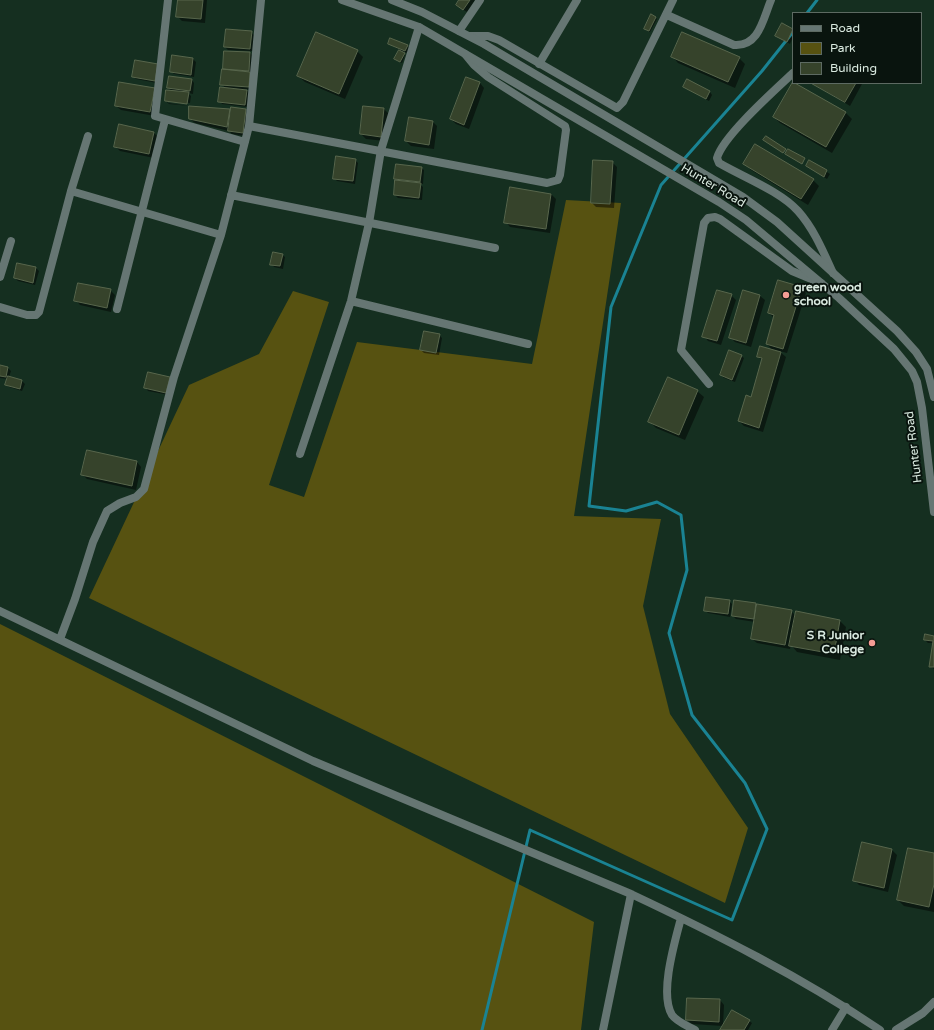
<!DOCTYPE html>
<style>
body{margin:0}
#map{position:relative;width:934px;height:1030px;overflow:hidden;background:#152f20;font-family:"Varela Round",sans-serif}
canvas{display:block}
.legend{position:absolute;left:792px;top:12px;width:130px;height:72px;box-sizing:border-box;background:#09140e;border:1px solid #5d6a62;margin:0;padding:5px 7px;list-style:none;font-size:12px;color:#daeae0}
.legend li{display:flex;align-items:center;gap:8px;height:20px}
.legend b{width:20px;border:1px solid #5d6a62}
</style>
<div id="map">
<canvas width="934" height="1030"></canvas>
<ul class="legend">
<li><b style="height:5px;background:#667673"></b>Road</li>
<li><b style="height:11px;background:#575211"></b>Park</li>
<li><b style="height:11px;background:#36432b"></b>Building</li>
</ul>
</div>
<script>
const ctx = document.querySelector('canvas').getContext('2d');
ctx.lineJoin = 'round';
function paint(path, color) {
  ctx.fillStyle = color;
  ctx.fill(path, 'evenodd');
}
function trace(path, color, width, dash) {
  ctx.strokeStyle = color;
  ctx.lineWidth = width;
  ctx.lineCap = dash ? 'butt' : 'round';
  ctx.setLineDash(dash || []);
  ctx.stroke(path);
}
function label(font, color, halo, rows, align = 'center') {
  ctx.font = font + ' "Varela Round",sans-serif';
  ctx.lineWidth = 4;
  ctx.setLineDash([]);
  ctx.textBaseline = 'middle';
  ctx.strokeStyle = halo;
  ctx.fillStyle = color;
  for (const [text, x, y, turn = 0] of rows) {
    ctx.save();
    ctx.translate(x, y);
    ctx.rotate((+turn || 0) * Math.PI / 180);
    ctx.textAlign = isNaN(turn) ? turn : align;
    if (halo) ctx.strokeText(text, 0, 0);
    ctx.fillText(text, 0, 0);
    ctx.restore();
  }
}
const green = new Path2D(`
 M566,200L621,203L574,516L661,519L643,606L670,714L748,828L725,903L89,598L189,385L259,354L293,291L329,302L269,485L304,497L357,342L532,364Z
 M0,624L594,922L581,1030H0Z`);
const shadow = new Path2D(`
 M179,0H207L205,23L182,21L177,16Z
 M460,0H475L467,12L460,8Z
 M656,18L657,19L650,32L646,30Z
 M783,24L793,30V37L790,44L777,36Z
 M251,32L254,35L253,51L228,50L225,47Z
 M389,44L407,46L410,48L408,53L401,51L405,55L402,63L395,59L400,50Z
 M357,51L363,57L345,99L305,82L298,76Z
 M250,53L253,56L251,73H249L252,76L251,90L245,89L250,93L248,107L222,104L220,101L225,88L222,84L226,71L224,68Z
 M173,56L193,59L196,62L194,77L174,74L171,71Z
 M672,56L739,58L745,64L735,88L678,63Z
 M136,62L157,83L136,79L133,77Z
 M467,78L480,83L484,88L469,129L456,124L451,119Z
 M192,80L194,83L193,94L188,93L191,96L190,103L168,101V103L190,106L169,104L166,101L172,91L168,88Z
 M687,80L710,92L712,95L709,101L687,89L684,87Z
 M793,83L846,113L852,119L832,153L780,123L774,117Z
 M812,83H861L862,84L850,106Z
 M154,89L155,116L121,110L116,106Z
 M364,107L384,109L389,114L385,141L366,139L361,134Z
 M230,110L231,112L245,110L248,113L245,136L232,134L229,131L195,123L190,119Z
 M433,122L437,126L434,149L411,146L406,141Z
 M154,133L158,137L154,158L120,151L115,146Z
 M355,160L358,163L355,184L337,181L334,178Z
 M810,161L830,174L827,179L807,166Z
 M612,162L617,167L614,208L596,207L592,203Z
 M745,164L813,180L819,186L808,205L751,170Z
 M421,168L424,170L423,184H420L423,187L422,200L398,198L395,195L398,182L395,179Z
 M551,194L556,199L550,233L510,227L506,222Z
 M282,255L285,257L283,269L274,267L272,264Z
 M36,268L39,271L35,285L18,281L15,278Z
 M801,288L806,293L787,353L779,351L786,357L763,432L744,426L739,421L752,398L763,361L758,357L773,351L767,344L774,318L769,313Z
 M110,290L115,295L111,312L80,305L76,300Z
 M744,291L760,296L765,300L751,347L735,342L730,337Z
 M731,295L736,300L721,345L708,341L704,336Z
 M439,335L442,338L439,355L424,353L421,350Z
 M741,356L744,358L735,382L724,378L721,375Z
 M0,366L8,368L11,371L9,377L22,381L25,384L22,391L9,387L6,384L8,379L0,378Z
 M172,381L169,395L148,391L146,388Z
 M697,391L704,397L685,440L656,428L649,421Z
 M88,452L137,462L141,467L136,490L87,479L82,474Z
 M729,601L732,604L730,617L708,613L705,610Z
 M755,604L758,607L791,611L796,616L797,613L840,621L846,627L840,660L797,652L791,645L790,649L757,643L752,639L755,622L736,619L733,616Z
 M934,637V669L930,666L933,643H928L925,640Z
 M863,843L892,850L897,855L888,892L859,885L855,881Z
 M934,854V912L904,906L898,900Z
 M720,1000L724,1005L723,1026L692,1024L687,1020Z
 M749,1021L752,1023L748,1030H722Z`);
const stream = new Path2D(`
 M807,13L817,0
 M482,1030L530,830L732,920L767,829L745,783L692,715L669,633L687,570L681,515L657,502L626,511L589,506L611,307L661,185L762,71L793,32`);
const building = new Path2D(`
 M178,0H203L201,19L176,17Z
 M459,0H470L463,10L456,5Z
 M651,14L656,17L649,31L644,29Z
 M782,23L793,29L787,42L775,36Z
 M226,29L252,31L250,49L224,47Z
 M316,32L358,50L339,94L297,76Z
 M682,32L740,57L728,82L671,57Z
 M390,38L408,45L405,51L388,44Z
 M399,50L405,53L400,62L394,59Z
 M224,51L250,52L249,71L223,69Z
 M172,55L193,58L191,75L170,72Z
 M135,60L158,64L155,81L132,77Z
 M222,69L250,72L249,87L220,85Z
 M169,76L192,79L190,91L167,88Z
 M466,77L480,82L464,125L450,119Z
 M687,79L710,91L706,99L683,87Z
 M119,82L155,88L150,112L115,106Z
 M793,82L846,112L826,147L773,117Z
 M811,83H856L845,102Z
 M220,87L247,90L245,105L218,102Z
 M166,90L189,92L187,104L165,101Z
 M189,106L230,109L227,127L189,119Z
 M363,106L384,108L381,137L360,134Z
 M231,107L246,109L243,133L228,131Z
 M409,117L433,121L429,145L405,141Z
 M119,124L154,132L149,154L114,147Z
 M766,136L786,149L783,153L763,140Z
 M755,144L814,179L801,199L743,164Z
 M788,149L805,158L802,164L785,154Z
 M336,156L356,159L353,181L333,179Z
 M593,160L613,161L610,204L591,203Z
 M809,160L827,170L824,177L806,166Z
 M396,164L422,167L420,182L394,179Z
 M395,180L421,183L419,198L394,195Z
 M510,187L551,194L546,229L504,223Z
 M273,252L283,254L280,266L270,265Z
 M17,263L36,267L33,283L14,278Z
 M778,280L802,287L783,349L766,344L774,315L768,313Z
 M78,283L111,289L107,308L74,301Z
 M717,290L732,294L717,341L702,337Z
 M743,290L760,295L746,343L729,338Z
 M424,331L440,334L436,353L420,350Z
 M760,346L781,352L759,428L738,421L746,395L751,397L762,358L757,357Z
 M729,350L742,355L732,380L720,375Z
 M0,365L8,367L6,377L0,376Z
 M148,372L170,377L166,393L144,388Z
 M8,376L22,380L20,389L5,385Z
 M668,377L698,390L679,435L648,422Z
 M87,450L137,461L132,486L81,475Z
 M706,597L730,600L728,614L704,611Z
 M734,600L756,603L754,619L732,616Z
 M757,604L792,610L785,645L751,639Z
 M796,611L840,620L834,654L789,646Z
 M925,634L934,636V667H929L933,641L924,640Z
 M862,842L892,849L884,888L853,881Z
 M908,848L934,853V884L929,907L897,900Z
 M687,998L720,999L719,1022L686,1020Z
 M732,1010L750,1020L744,1030H720Z`);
const minor = new Path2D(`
 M168,0L155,116L245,142
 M667,15L734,45C759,47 763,19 771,0
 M459,31L480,0
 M470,36H488L499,40L617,108L623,102L673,0
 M539,64L577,0
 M793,73C775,90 723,136 717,158L719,163C743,177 780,191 798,211C814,229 823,251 833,273
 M249,126L547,183L558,180L560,175L566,130L565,126L488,77L474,65L465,54
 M71,191L88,136
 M231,195L495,248
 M0,277L11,241
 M351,301L528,344
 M0,307L27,315H36L39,312L71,191L221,235
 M117,309L165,120
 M709,384L681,350L704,223L708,218L715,217L720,219L792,271L821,283
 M300,454L351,301L369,223L381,150L419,27
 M0,611L313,761L631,894C716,934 801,977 880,1030
 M60,639L75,599L93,542L107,511L120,503L136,497L144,489L174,377L221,235L249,126L261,0
 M681,918C675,941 659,994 672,1015C677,1022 688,1026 695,1030
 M603,1030L631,894
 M832,1030L846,1007
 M896,1030L923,1013L934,1002`);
const tertiary = new Path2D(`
 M342,0L419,27L719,202L746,220L839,298L894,349L912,371L917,382L922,408L934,512
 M392,0L422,12L484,44L743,197L777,222L897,331L916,352L927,369L934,397`);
const markers = [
 [786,295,4,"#f59c94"],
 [872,643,4,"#f59c94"]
];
const streetNames = [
 ["Hunter Road",713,186,31],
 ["Hunter Road",914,447,-97]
];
const poiNames = [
 ["green wood",794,288],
 ["school",794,302],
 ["S R Junior",864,636,"right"],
 ["College",864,650,"right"]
];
paint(green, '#575211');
paint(shadow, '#0007');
trace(stream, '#1a8393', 3);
paint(building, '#36432b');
trace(building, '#58664c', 1);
trace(minor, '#667673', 8);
trace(tertiary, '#667673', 8);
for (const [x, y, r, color] of markers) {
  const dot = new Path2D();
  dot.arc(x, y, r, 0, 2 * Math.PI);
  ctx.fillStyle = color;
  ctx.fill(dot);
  trace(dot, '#09140e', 1.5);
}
label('12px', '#daeae0', '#09140e', streetNames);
label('bold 12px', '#daeae0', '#09140e', poiNames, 'left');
</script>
